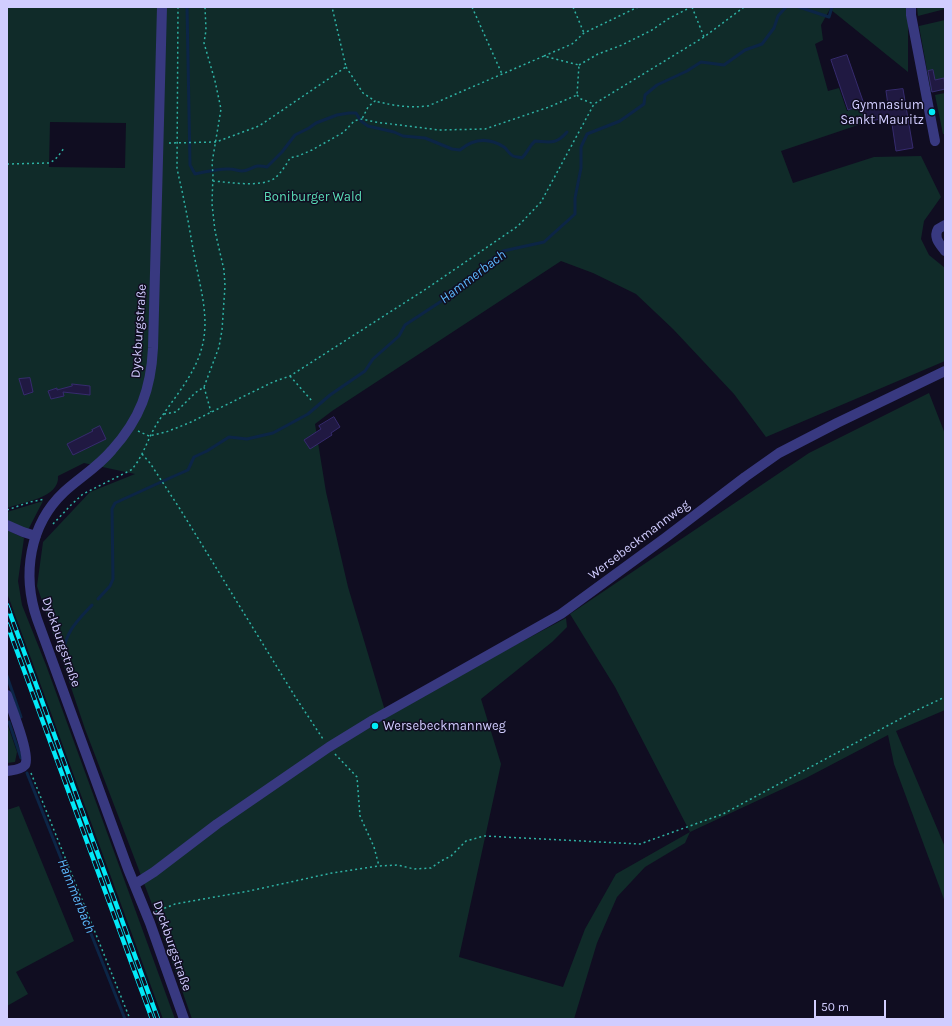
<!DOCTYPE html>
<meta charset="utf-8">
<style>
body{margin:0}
#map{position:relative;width:952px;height:1026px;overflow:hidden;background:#100d21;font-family:Karla,sans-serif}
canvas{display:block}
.frame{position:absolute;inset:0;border:8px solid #d1cdff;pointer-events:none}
.scale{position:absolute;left:814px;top:1000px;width:72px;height:18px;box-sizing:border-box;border:2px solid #d1cdff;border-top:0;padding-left:5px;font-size:12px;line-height:14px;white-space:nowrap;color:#d1cdff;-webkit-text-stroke:3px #100d21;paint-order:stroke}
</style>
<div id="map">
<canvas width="952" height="1026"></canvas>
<div class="frame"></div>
<div class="scale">50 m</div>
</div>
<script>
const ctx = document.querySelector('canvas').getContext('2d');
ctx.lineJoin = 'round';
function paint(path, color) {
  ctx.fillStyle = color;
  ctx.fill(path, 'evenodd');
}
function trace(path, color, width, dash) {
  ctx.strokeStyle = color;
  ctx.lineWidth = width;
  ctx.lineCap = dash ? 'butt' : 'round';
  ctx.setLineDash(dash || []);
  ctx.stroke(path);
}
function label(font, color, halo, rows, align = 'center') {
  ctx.font = font + ' Karla,sans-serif';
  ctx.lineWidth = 3;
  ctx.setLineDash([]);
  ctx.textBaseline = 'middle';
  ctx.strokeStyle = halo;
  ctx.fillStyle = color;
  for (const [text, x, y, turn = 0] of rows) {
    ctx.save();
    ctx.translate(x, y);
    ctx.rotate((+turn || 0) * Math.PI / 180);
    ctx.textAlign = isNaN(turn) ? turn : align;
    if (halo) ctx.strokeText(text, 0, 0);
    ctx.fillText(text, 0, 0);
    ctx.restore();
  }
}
const green = new Path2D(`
 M7,7H908V72L830,9L821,25L823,40L815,44L828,91L839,88L847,111L861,106L864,123L781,151L793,183L874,157L921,156L941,197L924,221L921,239L929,255L945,268V361L766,437L734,394L673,329L636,294L593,273L561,261L332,411L315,424L326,492L348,587L386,714L566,618L567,627L552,642L481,699L501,764L459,957L563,987L585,929L616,874L690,832L615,687L570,614L809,453L929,393L945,434V710L896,731L945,847V902L894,764L888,735L806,778L690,832L685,843L645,867L617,897L597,943L574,1019H192L150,899L85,729L37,586L43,542L90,492L135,474L84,463L58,476C60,498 23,502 7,508ZM50,122L126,123L125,168L49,167Z
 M917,7H945V9L918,16Z
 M945,20V90L931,92L919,26Z
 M945,93V134H943L935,95Z
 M43,501L28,530L7,521V512Z
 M7,530L24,538L18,581L22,605L46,665L175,1019H163L7,593Z
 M7,723L17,752L15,762L7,763Z
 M19,806L74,941L16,972L28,994L7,1006V810Z`);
const stream = new Path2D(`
 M187,7L190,165L195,174C207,172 217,168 230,169C234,169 238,171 242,171C252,171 253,163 267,167L282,152L295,135L309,128L316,123L337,115L349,113H356L361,121L368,126L394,132L403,136L425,138L452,149L460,150C474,138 488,137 504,147C507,149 509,154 513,156C515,157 520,157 522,158C528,152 529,146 535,141C550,142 556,145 567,132
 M799,7L829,17L832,7
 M163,481L188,470L194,457L207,451L229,437L247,439L273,433L308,414L330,395L365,371L373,359L399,336L405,325L466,285L482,267L503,251L544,242L575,214V198L581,168V147L587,134L620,121L644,104L645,95L657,85L687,71L701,62L724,65L745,50L762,44L774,28L778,16L786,7
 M98,599L110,586L113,579L112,509L115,503L161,482
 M62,656L63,655C65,632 77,621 92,605
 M7,676L21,717
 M9,722L21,758
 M27,773L125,1019`);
const building = new Path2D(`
 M847,55L864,104L848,110L831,60Z
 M933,70L935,80L944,78L945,89L932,92L928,71Z
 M903,89L913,148L896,151L891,117L865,122L862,109L888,105L886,91Z
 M30,378L33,392L24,395L19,379Z
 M72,384L90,386V395L63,392L64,396L51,399L48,391L57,388V390L72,386Z
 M334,417L340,427L331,433L332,435L310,449L304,440L321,429L319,426Z
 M100,426L106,439L73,455L67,444L93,431L92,430Z`);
const path = new Path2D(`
 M472,7L502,74
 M573,7L584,33
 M692,7L704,37
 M544,56L572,44L584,33L638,7
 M579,65L598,54L622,45L652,30L668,19L691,7
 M346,67L363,93L375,101L368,107L362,119
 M577,95L581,99L594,104
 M169,143L216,142L259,126L346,67L332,7
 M7,164L49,163C56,160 60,154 64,148
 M213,181C228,182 262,188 275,178C281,173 286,165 290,158L298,156L312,150L344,132L354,121L362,119L375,122L439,130L485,129L549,107L577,95L579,65L544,56L428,106C408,108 395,106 375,101
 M290,376L312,401
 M204,387L211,412
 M164,414L176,412L195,393L204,387L219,347L222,330L225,286L224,270L215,231L212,204L213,174L212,163L221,109L215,81L204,43L206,30L205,7
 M138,431L149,436L166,432L189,423L273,382L290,376L426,289L518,226L541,202L594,104L704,37L744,7
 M142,454L150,463L180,509L296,698L323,739
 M7,510L30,502L45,499
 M53,524L71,505L83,494L131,470C143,458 148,437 158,422C173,399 195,375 202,347C209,321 202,294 197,269C192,246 189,223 184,201C182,189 179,179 177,168L178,7
 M335,754L357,777L360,816L374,847L379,866
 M31,773L130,1019
 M155,912L175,904L249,891L332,873L379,866L398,865L414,869L431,868L441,861L451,856L466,841L484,836L640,844L723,814L913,712L945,697`);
const minor = new Path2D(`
 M162,7L153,348C151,389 140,419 112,450C98,467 79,478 64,492C29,525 22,575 37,619L128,869L150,923L184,1019
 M911,7V15L935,141
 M945,225L938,229C933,238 940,244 945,251
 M7,525L23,532L36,536
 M7,695C11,707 31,756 25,765C21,770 12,770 7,771
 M135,884L154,872L217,824L329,747L373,720L561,614L665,538L745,477L779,453L837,423L945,371`);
const rail = new Path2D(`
 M7,605L158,1019
 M7,624L152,1019`);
const markers = [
 [932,112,4,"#02e9f7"],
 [375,726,4,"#02e9f7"]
];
const poiNames = [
 ["Gymnasium",924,105],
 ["Sankt Mauritz",924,120],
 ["Wersebeckmannweg",383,726,"left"]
];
const parkNames = [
 ["Boniburger Wald",313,197]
];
const streetNames = [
 ["Dyckburgstraße",139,331,-86],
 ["Wersebeckmannweg",639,540,-37],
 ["Dyckburgstraße",61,642,71],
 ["Dyckburgstraße",172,946,71]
];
const waterNames = [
 ["Hammerbach",473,277,-37],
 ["Hammerbach",76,896,68]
];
paint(green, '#102b29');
trace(stream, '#0c2546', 3);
paint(building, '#201942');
trace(building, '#362b6e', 1);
trace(path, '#2eb2a4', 1.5, [2, 3]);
trace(minor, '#383980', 10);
trace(rail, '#02e9f7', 4.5);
trace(rail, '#100d21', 3, [9]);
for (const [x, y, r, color] of markers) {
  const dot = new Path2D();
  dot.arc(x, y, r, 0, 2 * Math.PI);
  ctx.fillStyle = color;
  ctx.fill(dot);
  trace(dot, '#100d21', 1.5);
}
label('13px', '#d1cdff', '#100d21', poiNames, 'right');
label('13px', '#5adeb7', '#100d21', parkNames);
label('13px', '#d1cdff', '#100d21', streetNames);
label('italic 14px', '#5cbafe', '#100d21', waterNames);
</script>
